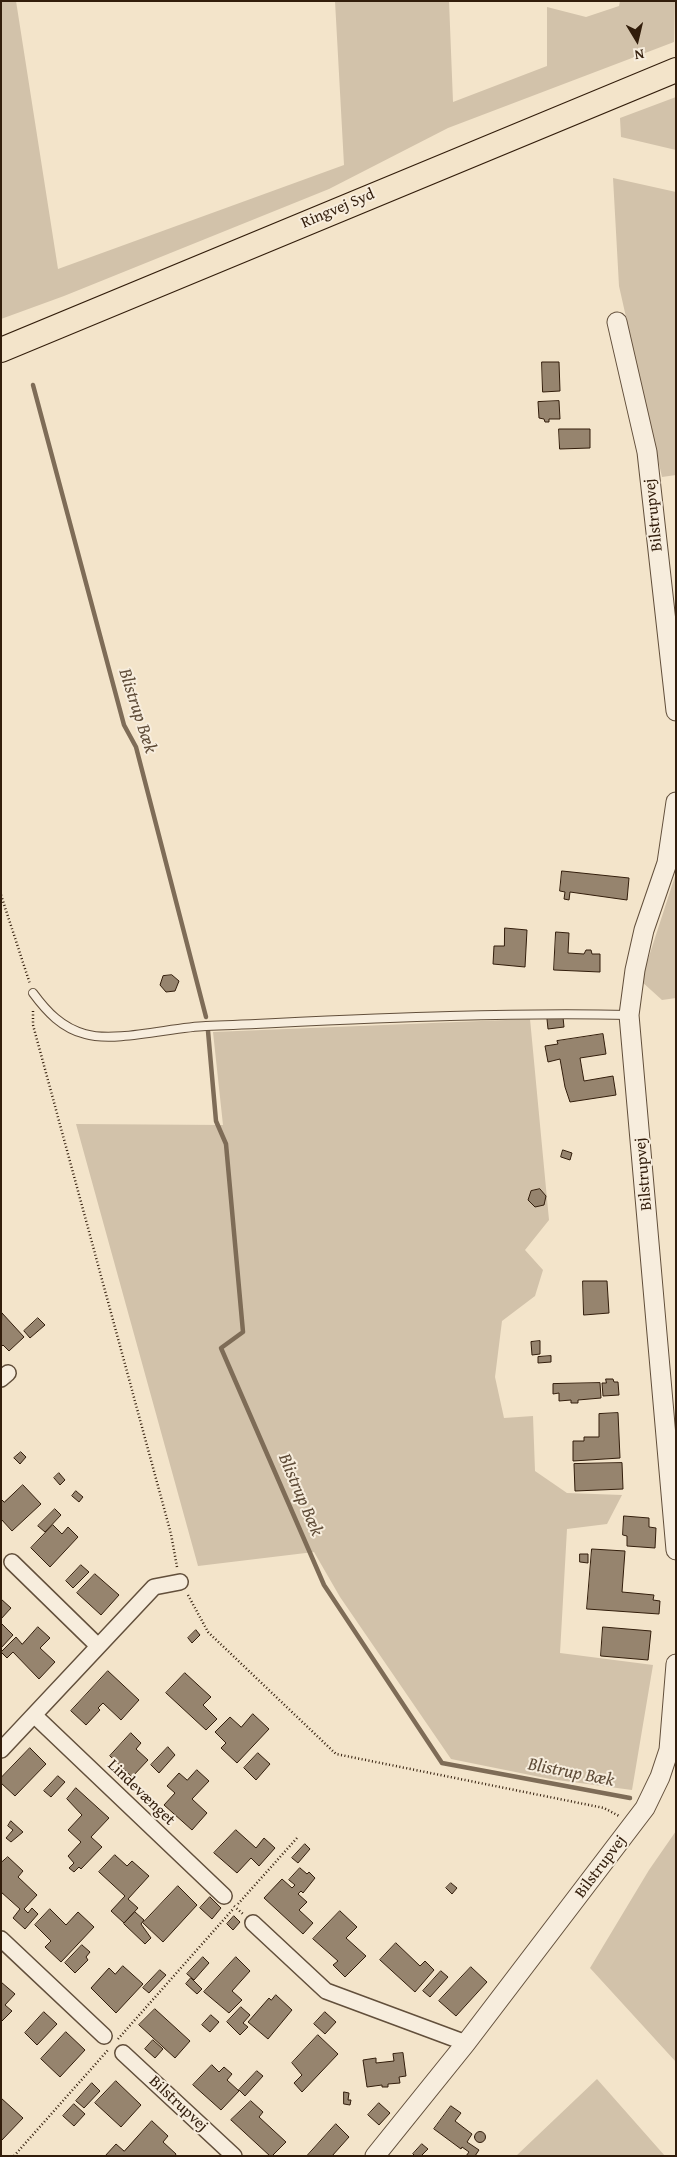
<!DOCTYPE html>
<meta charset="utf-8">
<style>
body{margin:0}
#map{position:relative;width:677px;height:2157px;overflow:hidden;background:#f3e4ca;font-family:"Gentium Book Plus",serif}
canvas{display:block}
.frame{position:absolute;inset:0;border:2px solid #321d0b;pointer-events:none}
.north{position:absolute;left:612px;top:15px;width:50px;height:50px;-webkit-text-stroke:4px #f7eddd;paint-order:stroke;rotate:171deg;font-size:14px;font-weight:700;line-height:20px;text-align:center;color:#321d0b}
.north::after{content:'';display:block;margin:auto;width:18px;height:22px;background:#321d0b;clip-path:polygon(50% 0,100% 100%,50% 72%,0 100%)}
</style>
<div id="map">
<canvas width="677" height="2157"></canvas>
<div class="frame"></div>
<div class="north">N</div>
</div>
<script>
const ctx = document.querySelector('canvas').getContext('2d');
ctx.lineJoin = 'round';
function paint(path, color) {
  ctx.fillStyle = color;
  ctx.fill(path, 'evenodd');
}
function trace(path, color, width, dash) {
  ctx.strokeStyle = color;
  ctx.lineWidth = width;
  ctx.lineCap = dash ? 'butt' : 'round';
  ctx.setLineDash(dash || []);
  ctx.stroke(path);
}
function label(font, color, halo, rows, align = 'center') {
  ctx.font = font + ' "Gentium Book Plus",serif';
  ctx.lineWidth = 4;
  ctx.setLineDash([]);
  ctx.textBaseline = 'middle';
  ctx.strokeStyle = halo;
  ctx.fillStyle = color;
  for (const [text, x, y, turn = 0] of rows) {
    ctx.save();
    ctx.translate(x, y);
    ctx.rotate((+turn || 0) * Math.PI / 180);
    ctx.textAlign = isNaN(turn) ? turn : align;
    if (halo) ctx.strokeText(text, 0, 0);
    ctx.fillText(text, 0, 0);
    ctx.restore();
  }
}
const green = new Path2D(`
 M1,1H16L58,269L344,165L335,1H449L453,102L547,66V7L586,17L619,6L620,1H675L674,42L448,128L329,189L64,296L1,319Z
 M676,97V150L621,137L620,118Z
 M613,178L676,192V475L662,477L619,286Z
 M676,873V998L662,1000L641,981Z
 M530,1019L549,1220L525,1250L543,1270L535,1296L502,1321L495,1377L504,1418L533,1416L535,1471L567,1493L622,1495L607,1524L567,1529L560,1653L653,1665L632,1790L550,1779L451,1759L340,1597L314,1552L198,1566L76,1124L223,1125L213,1032Z
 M676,1831V2062L590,1968L649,1870Z
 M597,2079L665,2156H516Z`);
const stream = new Path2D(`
 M33,385L124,725L136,747L206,1017
 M208,1031L216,1121L226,1144L243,1332L221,1348L324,1585L442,1763L630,1798`);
const building = new Path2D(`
 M542,362H559L560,391L543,392Z
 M559,401L560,419H549V422H545L544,419L539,418L538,402Z
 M559,429H590V448L560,449Z
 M562,871L629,878L627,900L570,892L569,900L564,899L565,892L560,891Z
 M505,928L527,930L525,967L493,964L494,946H504Z
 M556,932L569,933L568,953L584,954L586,950H591L592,954H600V972L554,970Z
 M172,975L179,981L175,991L166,992L160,985L163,976Z
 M563,1017L564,1027L548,1029L547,1019Z
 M603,1034L606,1054L580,1058L584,1081L613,1076L616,1095L570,1102L565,1087L560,1059L548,1062L545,1046L558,1044L557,1041Z
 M563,1150L572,1153L570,1160L561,1157Z
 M540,1189L546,1196L544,1205L535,1207L528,1200L531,1191Z
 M583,1281H607L609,1313L584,1315Z
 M2,1313L24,1337L9,1351L3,1345L1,1347Z
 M38,1318L45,1325L30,1338L24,1331Z
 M540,1341V1354L532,1355L531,1342Z
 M551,1356V1362L538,1363V1357Z
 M606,1379H613L614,1382H618L619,1395L603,1396L602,1383H606Z
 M600,1383L601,1398L578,1400V1403H571V1400L559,1401V1393L553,1394V1384Z
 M618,1413L620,1458L573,1461V1441H584V1437H599V1414Z
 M21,1452L26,1457L20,1464L14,1458Z
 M622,1463L623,1489L575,1491L574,1464Z
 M59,1473L65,1480L60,1485L54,1478Z
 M23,1485L41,1504L12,1531L1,1519V1499L4,1502Z
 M76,1491L83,1497L79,1502L72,1496Z
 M55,1509L61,1515L45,1532L38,1526Z
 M624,1516L649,1518V1527L656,1528L655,1548L627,1546V1536L623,1535Z
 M53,1525L62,1534L68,1527L78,1537L50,1567L31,1548Z
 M592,1549L625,1551L622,1592L654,1595L653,1600L660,1601L659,1614L587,1609Z
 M580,1554H588V1563L580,1562Z
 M81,1565L89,1572L73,1588L66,1581Z
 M95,1574L119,1595L101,1615L77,1593Z
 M1,1599L11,1608L1,1619Z
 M1,1623L13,1635L1,1648Z
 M38,1627L50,1638L40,1648L55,1662L39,1679L13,1652L7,1658L1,1652L16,1637L22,1644Z
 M603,1627L651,1631L648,1660L601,1656Z
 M196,1630L200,1635L192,1643L188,1638Z
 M108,1671L139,1700L121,1720L103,1703L98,1708L100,1710L86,1725L71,1711Z
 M185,1673L211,1697L203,1705L217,1719L206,1730L166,1693Z
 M253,1714L269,1729L237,1763L221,1748L226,1743L215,1732L230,1717L241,1727Z
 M131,1733L141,1743L136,1749L148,1760L132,1777L110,1756Z
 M168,1747L175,1755L159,1773L151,1765Z
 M30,1748L46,1764L15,1796L1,1783V1778Z
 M258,1753L270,1764L256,1780L244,1768Z
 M197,1770L209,1781L192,1799L207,1813L192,1830L164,1805L175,1793L167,1786L179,1773L187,1780Z
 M58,1776L65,1782L51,1797L44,1791Z
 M76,1788L109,1818L91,1837L102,1847L81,1869L79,1867L74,1872L69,1868L74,1863L68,1856L81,1842L68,1830L82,1815L67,1799Z
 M11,1821L23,1832L11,1842L6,1838L13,1830L8,1826Z
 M236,1830L256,1848L264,1838L275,1848L259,1866L251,1858L237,1873L214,1853Z
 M305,1844L310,1849L298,1863L292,1858Z
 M115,1855L127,1866L132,1861L149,1876L128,1899L138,1908L124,1923L111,1911L125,1896L99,1872Z
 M8,1857L23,1871L18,1877L37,1895L24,1909L28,1913L32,1908L38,1914L25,1929L13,1918L20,1909L1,1892V1863Z
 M300,1868L307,1874L309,1872L315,1878L303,1893L301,1891L298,1894L307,1902L299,1910L313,1923L303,1934L264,1898L282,1879L292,1888L295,1885L289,1880Z
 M451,1883L457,1888L452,1894L446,1888Z
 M178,1886L197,1905L163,1942L143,1923Z
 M210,1897L221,1908L212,1919L200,1908Z
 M50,1909L66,1925L78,1912L94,1927L61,1962L45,1947L51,1941L35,1925Z
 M340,1911L357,1927L346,1938L366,1956L345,1977L333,1965L338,1961L313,1939Z
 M135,1912L144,1920L141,1924L151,1938L145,1944L124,1924Z
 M234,1916L240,1922L233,1930L227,1924Z
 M396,1943L420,1966L425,1961L434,1970L415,1992L380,1960Z
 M82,1945L90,1952L86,1957L88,1960L75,1973L65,1963Z
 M203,1957L209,1963L194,1980L187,1974Z
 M236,1957L250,1971L232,1991L242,2000L229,2013L204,1992Z
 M123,1966L143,1984L116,2013L91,1988L109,1968L115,1974Z
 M471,1967L487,1982L456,2016L439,2001Z
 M160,1970L166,1975L149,1993L143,1988Z
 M441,1971L448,1977L430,1997L423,1991Z
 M191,1978L202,1989L197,1994L186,1984Z
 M1,1982L15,1994L5,2005L12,2011L1,2022Z
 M276,1995L292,2010L268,2039L248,2022L269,1998L271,2000Z
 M241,2007L250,2015L243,2023L248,2027L240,2035L227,2022Z
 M155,2009L190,2041L175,2058L139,2025Z
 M44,2012L57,2024L37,2045L25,2033Z
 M325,2012L336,2022L325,2034L314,2024Z
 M211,2015L219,2022L210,2032L202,2025Z
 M66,2032L85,2050L60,2077L41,2059Z
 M318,2035L338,2054L302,2092L294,2083L302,2075L292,2063Z
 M153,2040L163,2049L155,2058L145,2049Z
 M403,2053L406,2076L399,2077L400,2083L388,2084V2087H382V2085L367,2087L363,2060L376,2058V2063L394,2061L393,2054Z
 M212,2065L219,2072L224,2067L232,2074L227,2080L239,2091L221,2110L193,2085Z
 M257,2071L263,2076L245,2096L239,2090Z
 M116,2081L141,2105L121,2127L95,2103Z
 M92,2083L100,2091L84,2108L76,2101Z
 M344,2092L349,2093L348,2100H351L350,2105L344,2104Z
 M1,2098L23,2118L1,2141Z
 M251,2101L263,2112L259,2117L286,2142L272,2156H270L231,2120Z
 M379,2103L390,2113L379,2125L368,2115Z
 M74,2104L85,2114L74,2126L63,2116Z
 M451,2106L461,2113L455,2121L472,2134L467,2142L479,2150L475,2156H466L469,2152L462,2147L461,2149L434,2129Z
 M152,2121L168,2136L163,2142L176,2154L175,2156H105L116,2144L124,2151Z
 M336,2124L349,2137L332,2156H307Z
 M474.5 2137a5.5 5.5 0 1 1 11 0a5.5 5.5 0 1 1-11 0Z
 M422,2144L428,2149L421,2156H415L413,2154Z`);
const path = new Path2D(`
 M1,895L30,984
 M33,1011V1025L171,1534L177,1567
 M188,1595L208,1632L336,1754L604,1808L619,1816
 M238,1904L297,1838
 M234,1906L243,1914
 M118,2039L234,1908
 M14,2156L108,2050`);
const service = new Path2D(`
 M33,993C47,1012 62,1028 85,1034C115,1043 173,1027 206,1026C347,1020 488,1012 629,1015`);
const minor = new Path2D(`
 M1,1379L8,1373
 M12,1562L98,1646
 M34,1715L224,1896
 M1,1750L154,1587L180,1582
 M253,1923L326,1991L466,2043
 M1,1939L104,2036
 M123,2053L234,2156`);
const tertiary = new Path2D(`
 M617,322L647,452L676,711
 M676,802L667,863L644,930L635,970L629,1015L676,1550
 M375,2156L466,2043L645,1808L660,1777L669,1750L676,1664`);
const primary = new Path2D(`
 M1,350L676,70`);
const streetNames = [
 ["Ringvej Syd",338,209,-23],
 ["Bilstrupvej",654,515,-96],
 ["Bilstrupvej",644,1174,-95],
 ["Lindevænget",141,1793,44],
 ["Bilstrupvej",601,1867,-53],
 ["Bilstrupvej",178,2104,43]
];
const waterNames = [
 ["Blistrup Bæk",137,711,72],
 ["Blistrup Bæk",300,1495,67],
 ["Blistrup Bæk",571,1773,11]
];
paint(green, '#d2c2aa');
trace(stream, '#7e6c57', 4.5);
paint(building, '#96846e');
trace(building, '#321d0b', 1);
trace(service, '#624f3b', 10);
trace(minor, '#624f3b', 18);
trace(tertiary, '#624f3b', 21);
trace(primary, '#321d0b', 26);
trace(path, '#321d0b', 2.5, [1, 2.5]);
trace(service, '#f7eddd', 8);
trace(minor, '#f7eddd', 15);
trace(tertiary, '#f7eddd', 19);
trace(primary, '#f3e4ca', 24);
label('16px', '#321d0b', '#f7eddd', streetNames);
label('italic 18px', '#5e4b37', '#f7eddd', waterNames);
</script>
